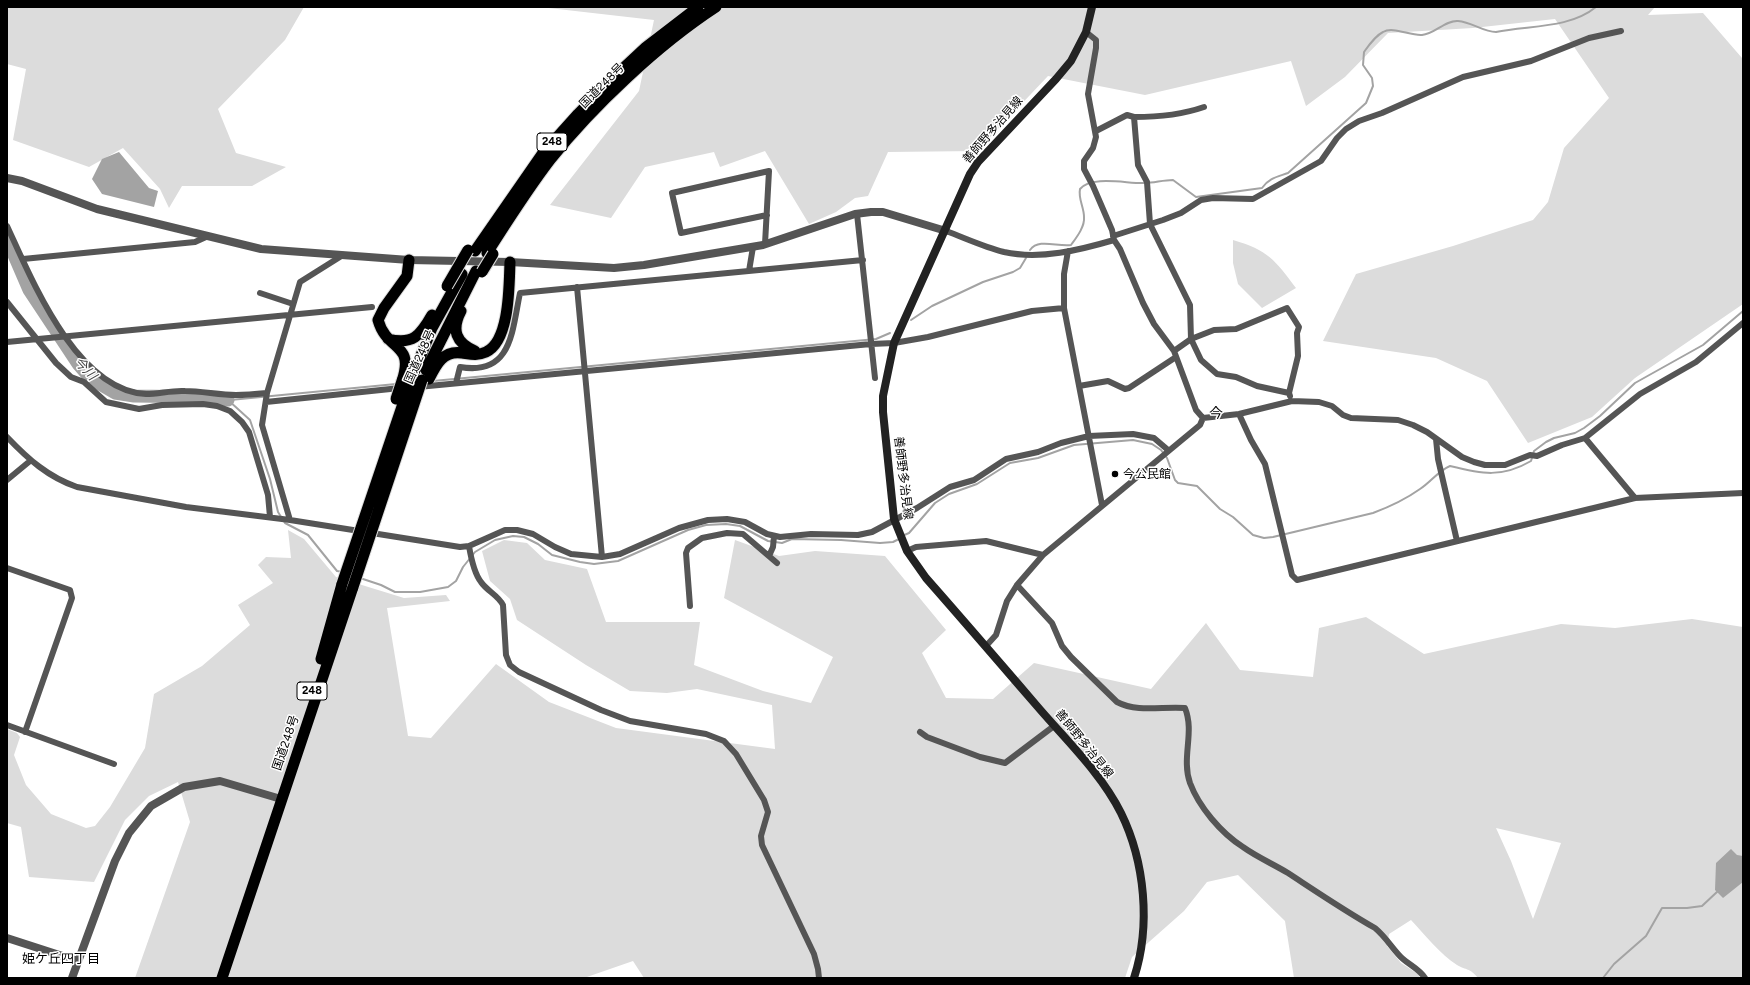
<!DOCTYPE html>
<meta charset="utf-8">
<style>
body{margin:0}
#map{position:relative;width:1750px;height:985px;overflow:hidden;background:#fff;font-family:Figtree,sans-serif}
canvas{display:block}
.frame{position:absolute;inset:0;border:8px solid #000;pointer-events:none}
</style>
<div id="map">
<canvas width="1750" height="985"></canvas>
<div class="frame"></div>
</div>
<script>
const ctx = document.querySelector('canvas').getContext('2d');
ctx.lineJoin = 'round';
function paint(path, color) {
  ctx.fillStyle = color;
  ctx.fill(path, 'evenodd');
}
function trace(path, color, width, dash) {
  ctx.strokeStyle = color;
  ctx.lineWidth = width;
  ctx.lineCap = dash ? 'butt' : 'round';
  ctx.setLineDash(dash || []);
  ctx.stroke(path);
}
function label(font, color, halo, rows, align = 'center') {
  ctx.font = font + ' Figtree,"Noto Sans JP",sans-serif';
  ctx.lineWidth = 3;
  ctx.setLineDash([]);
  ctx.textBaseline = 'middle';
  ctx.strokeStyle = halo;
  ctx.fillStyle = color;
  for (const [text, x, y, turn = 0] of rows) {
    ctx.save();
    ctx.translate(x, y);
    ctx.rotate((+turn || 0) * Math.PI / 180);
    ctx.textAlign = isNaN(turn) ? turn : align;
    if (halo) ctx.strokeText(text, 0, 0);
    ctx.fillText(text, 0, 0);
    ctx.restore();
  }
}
const green = new Path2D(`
 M7,7H304L285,40L218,109L236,153L286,167L252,186H182L169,208L160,189L123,148L89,167L13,140L26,69L7,64Z
 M540,7H1655L1648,15L1703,13L1742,58L1743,55V304L1635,378L1592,417L1528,443L1487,381L1436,358L1323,341L1356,274L1453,246L1533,220L1548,202L1564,148L1609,98L1555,19L1473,28L1388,33L1345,77L1306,106L1291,61L1145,95L1048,76L977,151L888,152L868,196L855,198L836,212L809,224L765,151L720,167L714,152L645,167L611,218L550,205L639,91L654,20Z
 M1233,240C1268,250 1275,260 1296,288L1262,308L1238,284L1233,263Z
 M288,530L304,539L336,577L404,598L446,595L450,601L387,608L408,736L431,738L496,664L549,702L616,728L775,749L772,705L697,689L667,693L630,691L586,665L517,620L510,599L490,581L482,551L504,540L527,543L545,560L587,569L606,622H700L694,665L763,691L811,703L833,657L724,598L735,540L779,556L815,551L885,556L946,630L922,653L946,698L993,699L1034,663L1151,689L1206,623L1240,670L1313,677L1319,628L1366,617L1424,654L1561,624L1615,628L1692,619L1743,627V978H1478C1469,967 1467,971 1457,965C1441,955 1424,934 1411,920L1389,934L1387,946L1401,963L1418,974L1420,978H1294L1285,921L1238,875L1207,882L1184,911L1132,957L1125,978H644L633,961L584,978H135L190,822L178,782L149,796L125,820L94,882L29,877L21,827L7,823V729L17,733L20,737L14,755L26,785L51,814L86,828L95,826L110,807L145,748L154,694L202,666L250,625L238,605L273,583L258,565L266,557L291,558ZM1496,828L1561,843L1533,919L1511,861Z`);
const water = new Path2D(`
 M119,152L149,188L158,191L154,207L102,194L92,179L102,159Z
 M1731,849L1737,855L1743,856V882L1723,898L1715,890L1716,863Z`);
const stream = new Path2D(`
 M1030,250C1039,238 1057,247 1071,245C1076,238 1085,227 1084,217C1084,207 1078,199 1080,189C1092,175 1128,184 1145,183C1154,183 1163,180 1173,180L1196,197L1262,188C1269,178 1277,177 1288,173L1366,103L1373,86L1372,78L1363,65L1364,52C1369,45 1375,36 1383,32C1393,26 1410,36 1422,35C1435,34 1445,20 1458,21C1472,22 1483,32 1496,32C1529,25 1569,29 1596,7
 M911,320L932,306L983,282L1013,272L1020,268L1026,258
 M433,381L876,339L890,333
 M228,400L250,420L270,479L278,512L285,523L308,535L337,571L343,572
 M230,400L396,384
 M902,536L909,533L935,503L949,494L977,484L1010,463L1038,458L1074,445L1133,440L1152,444L1161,450L1167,458L1175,480L1178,483L1197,486L1220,509L1233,517L1253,535L1264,538L1273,537L1373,513C1389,507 1406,499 1420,489C1431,482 1438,471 1450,466C1482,474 1502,478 1531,461L1534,451L1546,442L1554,438L1575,433L1584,428L1600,416L1635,383L1703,345L1743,311
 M360,578L381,585L395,592H420L448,587L456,581L463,567L475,552L495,540L513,536L524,537L538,544L552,555L580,562L594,564L618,561L688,530L706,525L726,524L740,526L768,541L782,543L792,539L841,540L880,543L893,542L899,539
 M1603,978L1614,964L1646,936L1662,908H1687L1702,906L1718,891`);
const river = new Path2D(`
 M7,239L29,290L78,364L91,379L115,393L134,396L209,397L228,400`);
const minor = new Path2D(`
 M1086,32L1096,40V48L1088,94L1096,137L1093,148L1084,161V169L1093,186L1112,230L1114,240L1120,249L1143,303L1154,324L1174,351L1196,410L1203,418
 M1134,117C1159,117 1181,115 1204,107
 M1096,131L1127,115L1134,117L1138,165L1147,182L1150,224L1190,305L1191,339L1201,360L1217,374L1236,377L1257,386L1289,393
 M857,214L875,378
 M7,226C32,280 76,390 146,394C159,394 172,390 185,391C202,391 219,395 236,395C246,395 257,394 267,393
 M946,231C965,238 984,247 1004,252C1040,260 1080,250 1114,240
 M1113,236L1163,220L1181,213L1201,200L1213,198L1253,199L1321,161L1337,138L1346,129L1359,121L1382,113L1463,77L1531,61L1589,38L1621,31
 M765,244L769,171L672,193L681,233L767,215
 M1068,251L1064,274V308L1102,505
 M23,259L195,242L206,237
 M749,271L753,247
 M577,287L602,557
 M260,293L293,304
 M7,302L56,363L71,377L84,382L106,402L139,409L162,405L203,404L217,406L230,411L242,422L249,432L268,495L270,517
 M7,342L372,307
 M1174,351L1191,339L1214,330L1236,329L1287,308L1299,327L1297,333L1298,356L1289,393L1290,396
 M456,383L460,367C512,376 512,331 520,293L863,260
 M1079,386L1108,381L1125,389L1129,388L1176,357
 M418,387L871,344L894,343L928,337L1032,311L1064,308
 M266,402L400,388
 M1239,414L1251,440L1265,464L1292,575L1297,580L1635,498L1743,493
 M1203,418L1239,414L1292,401L1319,402L1332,406L1343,415L1351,418L1398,420L1413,425L1427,432L1462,457L1474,462L1485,465H1505L1530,455L1537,456L1562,445L1585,438L1640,394L1696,362L1743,323
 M7,437C28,459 48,477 77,487L186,507L290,520L460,547L469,546L505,530H517L533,534L555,547L571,554L602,557L620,554L679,528L708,520L727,519L745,522L767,534L780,537L811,534L858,535L872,532L917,508L950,487L974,480L1006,459L1038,452L1061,443L1089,436L1133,434L1154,438L1168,450
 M1585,438L1635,498
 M1436,439L1438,459L1457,541
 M7,480L30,461
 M290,520L262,425L267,393L300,282L343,255
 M469,546C471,558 474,573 481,582C487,591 498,595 503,605L506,655L510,665L519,672L601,710L630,721L706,734L724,741L736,754L764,800L768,812L761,836L762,845L814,954L818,969L819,978
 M907,551L916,547L986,541L1043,555
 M769,556L773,547L774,536
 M7,568L70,590L72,598L25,732
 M1017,585L1052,623L1062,646L1071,657L1117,702C1138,713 1163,706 1185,708C1195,733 1181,757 1190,783C1199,807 1221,833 1243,847C1257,857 1273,864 1288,873C1317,892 1345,911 1375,928C1387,938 1393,950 1403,959C1411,966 1419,969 1425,978
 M690,606L686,553L688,548L702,538L727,533L743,534L777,563
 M986,646L996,635L1007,601L1017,585L1043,555L1200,425L1203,418
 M7,725L114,764
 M920,732L927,737L980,757L1005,763L1054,726`);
const tertiary = new Path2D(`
 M7,178L22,181L97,209L261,249L409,260L510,262L614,268L644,265L763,245L855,214L871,212H883L946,231
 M7,938L78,961
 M72,978L115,861L129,833L151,806L184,787L220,781L281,799`);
const secondary = new Path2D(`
 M1092,7L1086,32L1071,61L1056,79L978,162L970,174L894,343L883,396V412L894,519L907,551L926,578C963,620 1000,663 1037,706C1066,740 1101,773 1121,813C1145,862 1151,926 1134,978`);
const trunk = new Path2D(`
 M475,251L543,153L578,114L616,75L646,47L698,7
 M487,253C507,222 527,190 550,160C593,106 658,45 716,7
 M461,311C451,330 456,343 475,351
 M388,339C413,345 420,336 432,315
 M426,370L476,271
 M429,379C436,365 443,350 462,353C470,354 477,356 486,352C510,341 509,285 510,262
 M411,380L432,328L462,274
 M402,381C415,342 387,352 378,320L384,308L407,276L409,260
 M321,659L342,584
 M222,978L353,587`);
const trunkBridge = new Path2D(`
 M482,272L493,254
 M447,286L468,250
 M396,399L402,381
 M342,584L411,380
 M353,587L422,380`);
const markers = [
 [1115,474,4,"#000"]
];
const shields = [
 [552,142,30],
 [312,691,30]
];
const shieldNames = [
 ["248",552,142],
 ["248",312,691]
];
const streetNames = [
 ["国道248号",602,86,-45],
 ["善師野多治見線",993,130,-49],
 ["国道248号",420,357,-66],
 ["善師野多治見線",903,478,83],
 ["国道248号",286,743,-71],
 ["善師野多治見線",1084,744,51]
];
const poiNames = [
 ["今公民館",1123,474]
];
const waterNames = [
 ["今川",85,369,47]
];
const neighbourhoodNames = [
 ["姫ケ丘四丁目",61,959]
];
const quarterNames = [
 ["今",1216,414]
];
paint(green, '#dcdcdc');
paint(water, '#a3a3a3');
trace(stream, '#a3a3a3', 2);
trace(river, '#a3a3a3', 13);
trace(trunk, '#dbdbdb', 13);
trace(minor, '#555', 6);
trace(tertiary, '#555', 8);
trace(secondary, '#222', 8);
trace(trunk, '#000', 11);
trace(trunkBridge, '#dbdbdb', 13, []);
trace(trunkBridge, '#000', 11);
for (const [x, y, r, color] of markers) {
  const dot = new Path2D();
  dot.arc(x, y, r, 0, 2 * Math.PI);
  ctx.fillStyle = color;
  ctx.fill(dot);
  trace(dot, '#fff', 1.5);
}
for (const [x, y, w] of shields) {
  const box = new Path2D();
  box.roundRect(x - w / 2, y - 9, w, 18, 3);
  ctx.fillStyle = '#fff';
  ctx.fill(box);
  trace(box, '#000', 1);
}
label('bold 11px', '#000', null, shieldNames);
label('12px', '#000', '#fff', streetNames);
label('12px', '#000', '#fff', poiNames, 'left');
label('italic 13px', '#444', '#fff', waterNames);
label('13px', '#000', '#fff', neighbourhoodNames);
label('14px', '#000', '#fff', quarterNames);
</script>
